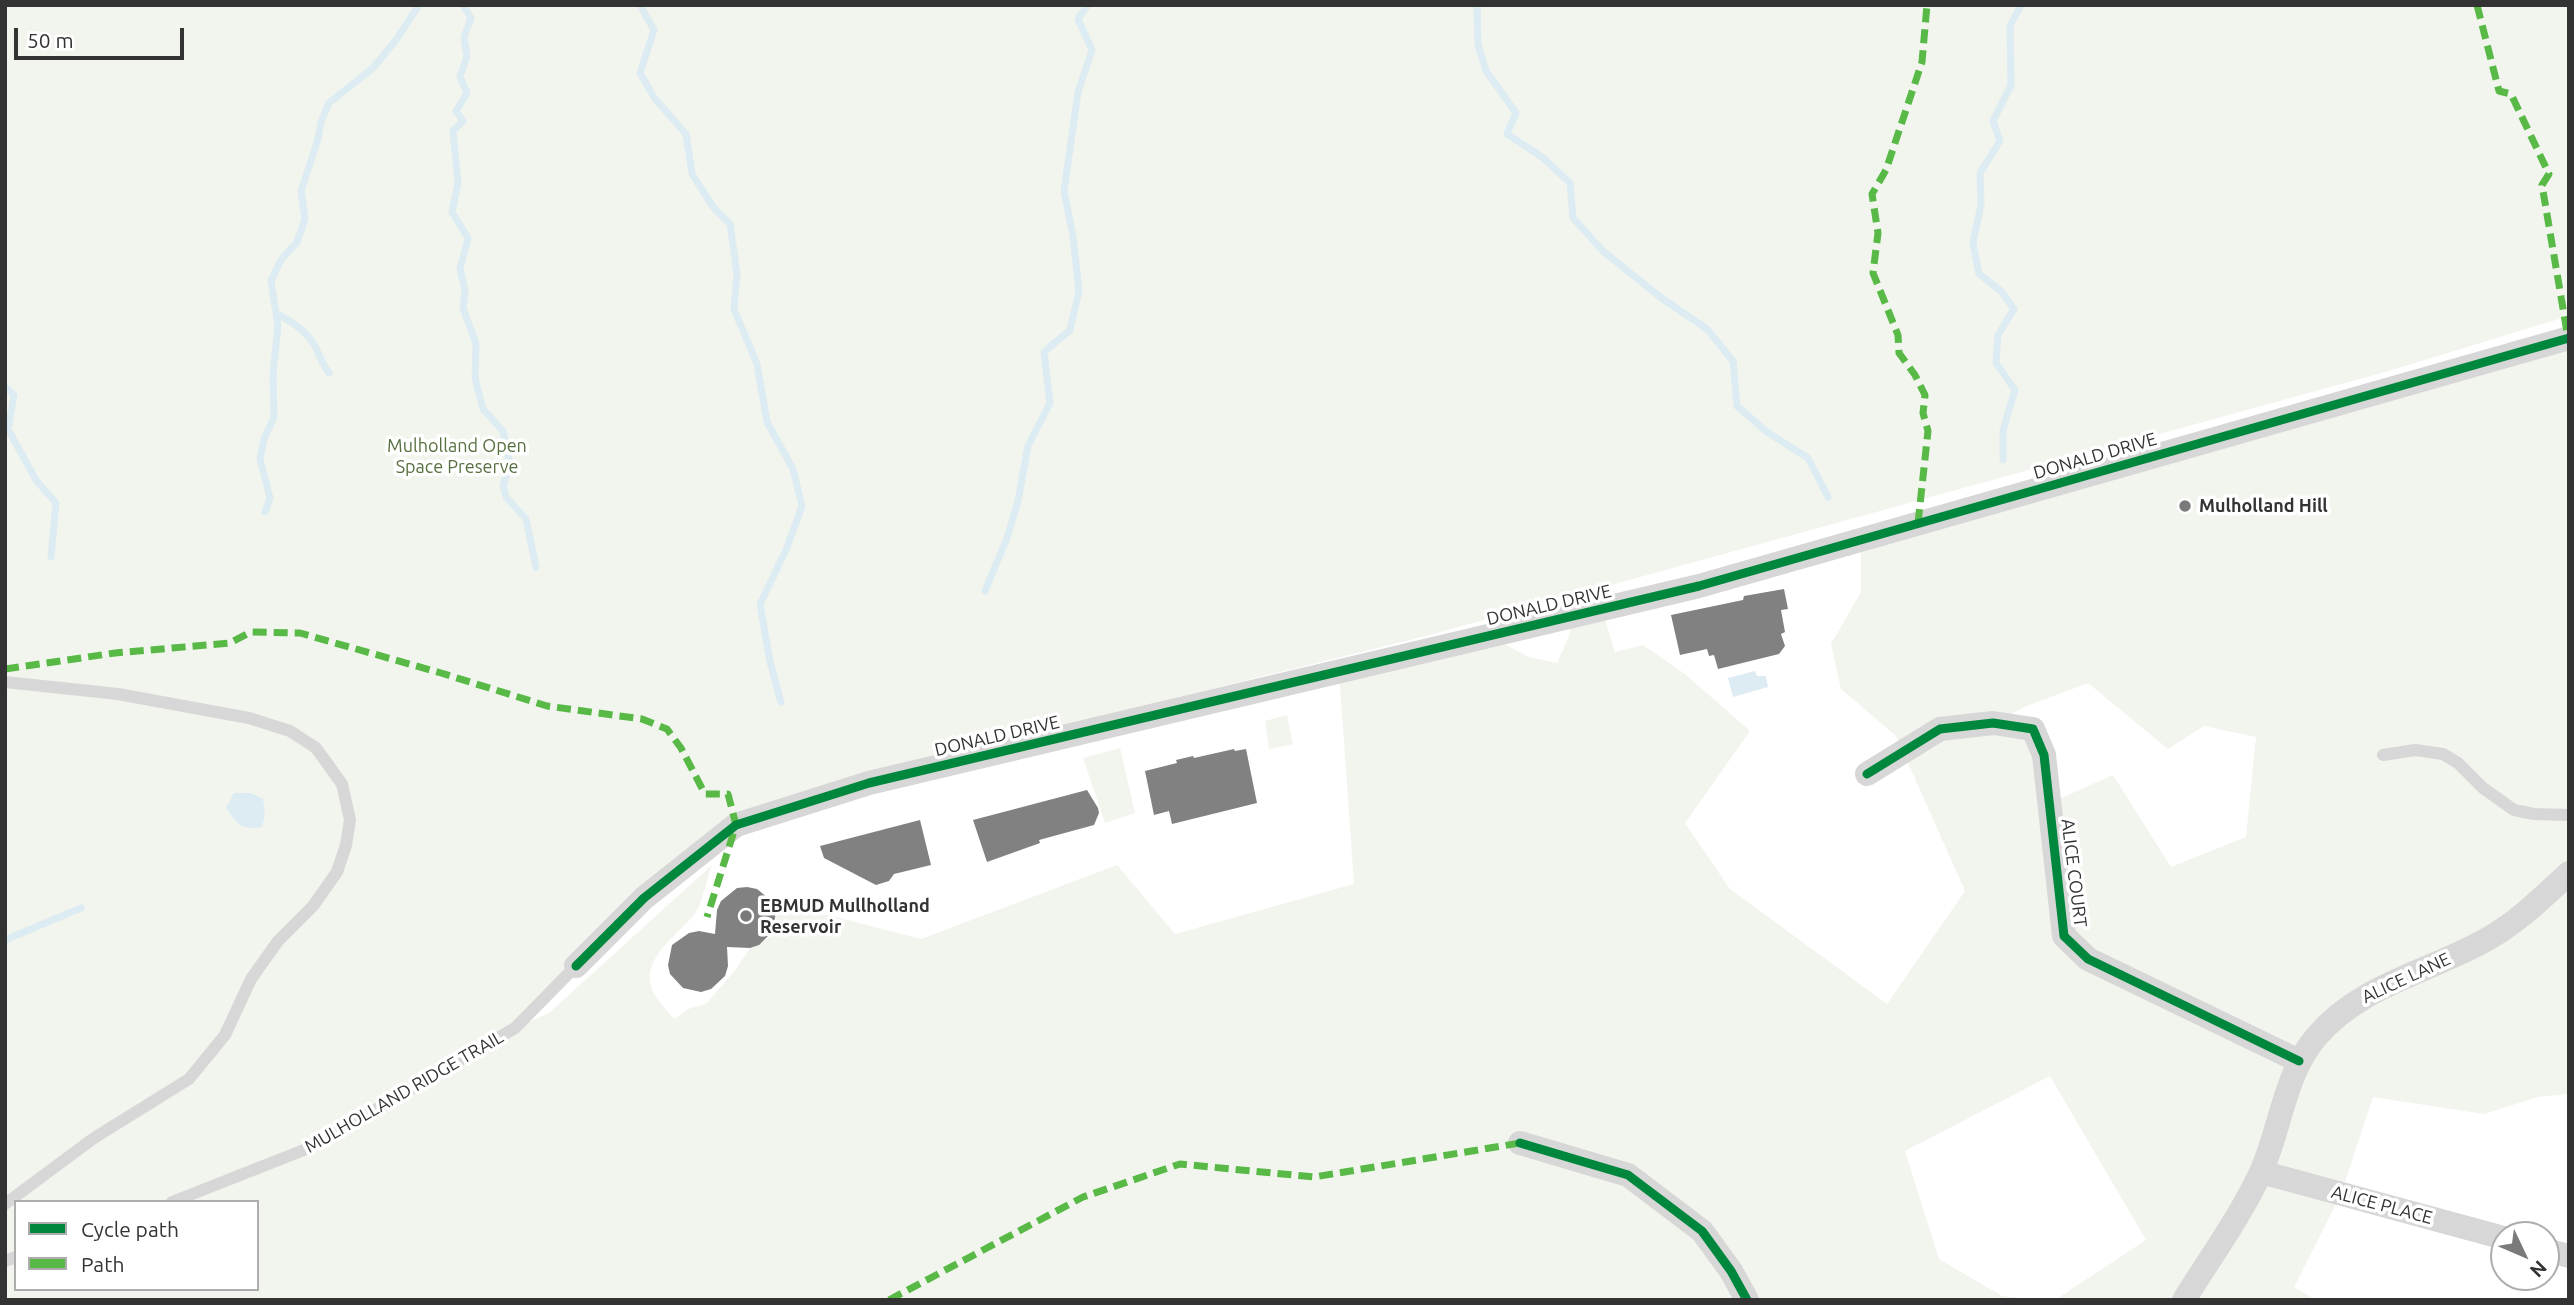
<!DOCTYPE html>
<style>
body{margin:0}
#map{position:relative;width:2574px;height:1305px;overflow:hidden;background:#fff;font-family:Ubuntu,sans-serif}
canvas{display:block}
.frame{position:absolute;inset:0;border:7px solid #333;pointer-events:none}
.legend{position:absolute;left:14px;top:1200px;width:245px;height:91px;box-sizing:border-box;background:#fff;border:2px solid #adadad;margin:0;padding:9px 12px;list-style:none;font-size:21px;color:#333}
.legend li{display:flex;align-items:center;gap:14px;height:35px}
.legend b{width:35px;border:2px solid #adadad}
.north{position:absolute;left:2490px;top:1221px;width:70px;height:70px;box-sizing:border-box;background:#fff;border:2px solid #adadad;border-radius:50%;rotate:134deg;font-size:19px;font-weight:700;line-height:28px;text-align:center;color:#333}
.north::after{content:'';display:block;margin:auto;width:24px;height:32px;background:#7a7a7a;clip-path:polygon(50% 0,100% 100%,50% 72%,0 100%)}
.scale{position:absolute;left:14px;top:28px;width:170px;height:32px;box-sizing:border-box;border:4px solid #333;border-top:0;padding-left:9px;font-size:21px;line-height:24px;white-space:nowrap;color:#333;-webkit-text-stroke:5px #fff;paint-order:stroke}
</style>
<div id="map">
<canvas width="2574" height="1305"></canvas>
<div class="frame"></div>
<ul class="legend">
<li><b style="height:9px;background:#00873e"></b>Cycle path</li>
<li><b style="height:9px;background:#58b947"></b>Path</li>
</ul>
<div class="north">N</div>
<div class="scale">50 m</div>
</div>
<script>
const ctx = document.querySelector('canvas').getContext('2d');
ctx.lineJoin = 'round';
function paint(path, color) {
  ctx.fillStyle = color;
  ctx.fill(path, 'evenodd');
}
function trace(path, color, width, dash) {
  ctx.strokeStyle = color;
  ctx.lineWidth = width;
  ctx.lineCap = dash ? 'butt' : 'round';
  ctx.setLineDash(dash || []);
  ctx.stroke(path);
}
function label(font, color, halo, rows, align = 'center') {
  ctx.font = font + ' Ubuntu,sans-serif';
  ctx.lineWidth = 7;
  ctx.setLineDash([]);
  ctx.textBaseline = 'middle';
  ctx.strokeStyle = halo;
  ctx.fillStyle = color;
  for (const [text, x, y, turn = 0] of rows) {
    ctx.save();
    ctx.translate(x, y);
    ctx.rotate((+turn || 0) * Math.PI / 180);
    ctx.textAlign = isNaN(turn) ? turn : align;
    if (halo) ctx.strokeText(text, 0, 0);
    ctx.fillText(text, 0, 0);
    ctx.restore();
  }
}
const green = new Path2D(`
 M5,5H2569V316L2385,372L1422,637L1045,730L736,825L518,1027L549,1013L712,865C707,878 702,906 693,916C675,938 633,964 657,998C661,1005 669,1012 674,1019L688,1009L706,1004L736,969L750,948L767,939L773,931L776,911L828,915L921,939L1117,865L1175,934L1354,884L1339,671L1489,636L1529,657L1557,663L1569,636L1574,616L1602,609L1615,652L1643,645L1685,674L1750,731L1685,823L1730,889L1887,1004L1965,891L1896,736L1841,689L1831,644L1861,592V539L2569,338V1094L2538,1097L2484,1114L2373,1097L2341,1194L2294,1287L2316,1300H2055L2146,1240L2050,1076L1905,1151L1939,1259L2002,1296L2034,1300H5ZM2088,683L2168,749L2204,726L2256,737L2246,837L2171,867L2113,775L2050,803L2033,729L1994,723L2027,706ZM16,1202H257V1289H16Z
 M1287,715L1293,744L1269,749L1265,721Z
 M1120,748L1135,813L1105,823L1083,758Z`);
const water = new Path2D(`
 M1755,671L1757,676H1766L1768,687L1733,697L1728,678Z
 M234,793H251L263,799L265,815L262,827C242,831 237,824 226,808Z`);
const stream = new Path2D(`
 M463,5L471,18L464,37L467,56L460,77L467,93L456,111L463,121L453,131L458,183L452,212L468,238L460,269L465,290L463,308L476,344L475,378L483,409L503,431L510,465L503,485L506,497L526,519L536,567
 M640,5L654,30L640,73L655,99L686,134L692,174L713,207L730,224L737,274L734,309L757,364L767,422L793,469L802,506L786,550L760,604L770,662L781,702
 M1477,5L1478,44L1486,71L1516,113L1507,134L1542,157L1570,183L1573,218L1603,251L1660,297L1707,329L1733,361L1737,406L1767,432L1808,458L1828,497
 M277,314C291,321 308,332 316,348C321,359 321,362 329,373
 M5,387L14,395L8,429L36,480L56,503L51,557
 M2003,460V430L2015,390L1996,363L1998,335L2014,309L2001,291L1979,274L1973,243L1981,205L1980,173L2000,141L1993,121L2011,85L2010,26L2021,5
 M265,512L270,498L260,459L264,439L274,417L273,374L278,326L271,281L281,260L297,242L305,219L301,191L318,139L321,122L329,103L373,68L396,40L419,5
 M985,591L1007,538L1018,501L1028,446L1050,403L1044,352L1070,330L1079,291L1073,236L1064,191L1078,92L1092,50L1078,19L1088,5
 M5,940L81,908`);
const building = new Path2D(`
 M1784,589L1788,609L1781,610L1785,632L1781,634L1785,646L1779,654L1718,669L1714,655L1709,656L1707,649L1680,655L1671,615L1743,600L1744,596Z
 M1234,749L1235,751L1246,749L1257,803L1172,824L1169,811L1154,815L1145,771L1177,763L1176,760L1193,756L1194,758Z
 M1087,790L1098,808L1099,813L1094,825L1039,840L1040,843L987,862L973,820Z
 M920,820L931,865L894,874L889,881L876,885L824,858L820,846Z
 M747,887L757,889L773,902L776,911L773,931L759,945L750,948L727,947L728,966L725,976L711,989L701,992L683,988L670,974L668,965L672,945L689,933L699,931L715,934L717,910L721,901L737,888Z`);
const lane = new Path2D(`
 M5,682L118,694L249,718L290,731L316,748L342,784L350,820L346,845L337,872L313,906L278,941L251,979L225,1035L189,1079L94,1138L5,1204
 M2383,755L2415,750L2443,754L2458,763L2483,788L2514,810L2534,814L2569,815
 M172,1202L314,1146L515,1028L576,966
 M5,1261L16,1257`);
const street = new Path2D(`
 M1867,774L1940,729L1993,723L2033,729L2044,755L2064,936L2088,959L2299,1061
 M576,966L644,898L736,825L869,783L1699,586L2569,338
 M1520,1143L1628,1175L1702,1231L1731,1271L1747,1300
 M2261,1172L2504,1238
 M2546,1250L2569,1256
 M2184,1300C2210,1258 2240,1217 2261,1172C2281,1128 2284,1074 2317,1036C2362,983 2434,971 2491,937C2520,920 2544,896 2569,873`);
const quiet = new Path2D(`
 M2477,5L2499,91L2511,94L2549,174L2542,185L2568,338
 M1918,523L1928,431L1923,413L1925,395L1915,375L1899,353L1898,335L1873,273L1878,233L1872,194L1886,170L1922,62L1927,5
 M5,669L115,653L230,643L251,632L300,633L441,673L547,706L642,719L667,729L681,748L705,794H728L736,825L707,917
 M889,1300L1083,1197L1180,1164L1314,1177L1520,1143`);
const cycleway = new Path2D(`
 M1867,774L1940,729L1993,723L2033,729L2044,755L2064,936L2088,959L2299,1061
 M576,966L644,898L736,825L869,783L1699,586L2569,338
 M1520,1143L1628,1175L1702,1231L1731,1271L1747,1300`);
const markers = [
 [2185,506,7,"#7a7a7a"],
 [746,916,7,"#7a7a7a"]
];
const parkNames = [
 ["Mulholland Open",457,446],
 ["Space Preserve",457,467]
];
const streetNames = [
 ["DONALD DRIVE",2095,456,-16],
 ["DONALD DRIVE",1549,605,-13],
 ["DONALD DRIVE",997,736,-13],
 ["ALICE COURT",2074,873,83],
 ["ALICE LANE",2406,978,-25],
 ["MULHOLLAND RIDGE TRAIL",404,1092,-30],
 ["ALICE PLACE",2382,1205,15]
];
const poiNames = [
 ["Mulholland Hill",2199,506],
 ["EBMUD Mullholland",760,906],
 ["Reservoir",760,927]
];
paint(green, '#f1f5ed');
paint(water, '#ddebf3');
trace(stream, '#ddebf3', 7);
paint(building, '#818181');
trace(lane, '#d7d7d7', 12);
trace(street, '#d7d7d7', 24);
trace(quiet, '#58b947', 7, [14, 7]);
trace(cycleway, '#00873e', 9);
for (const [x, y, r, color] of markers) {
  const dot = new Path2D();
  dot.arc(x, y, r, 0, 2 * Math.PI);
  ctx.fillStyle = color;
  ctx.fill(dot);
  trace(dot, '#fff', 2.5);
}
label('18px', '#56703f', '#fff', parkNames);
label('18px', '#333', '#fff', streetNames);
label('bold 18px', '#333', '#fff', poiNames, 'left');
</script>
